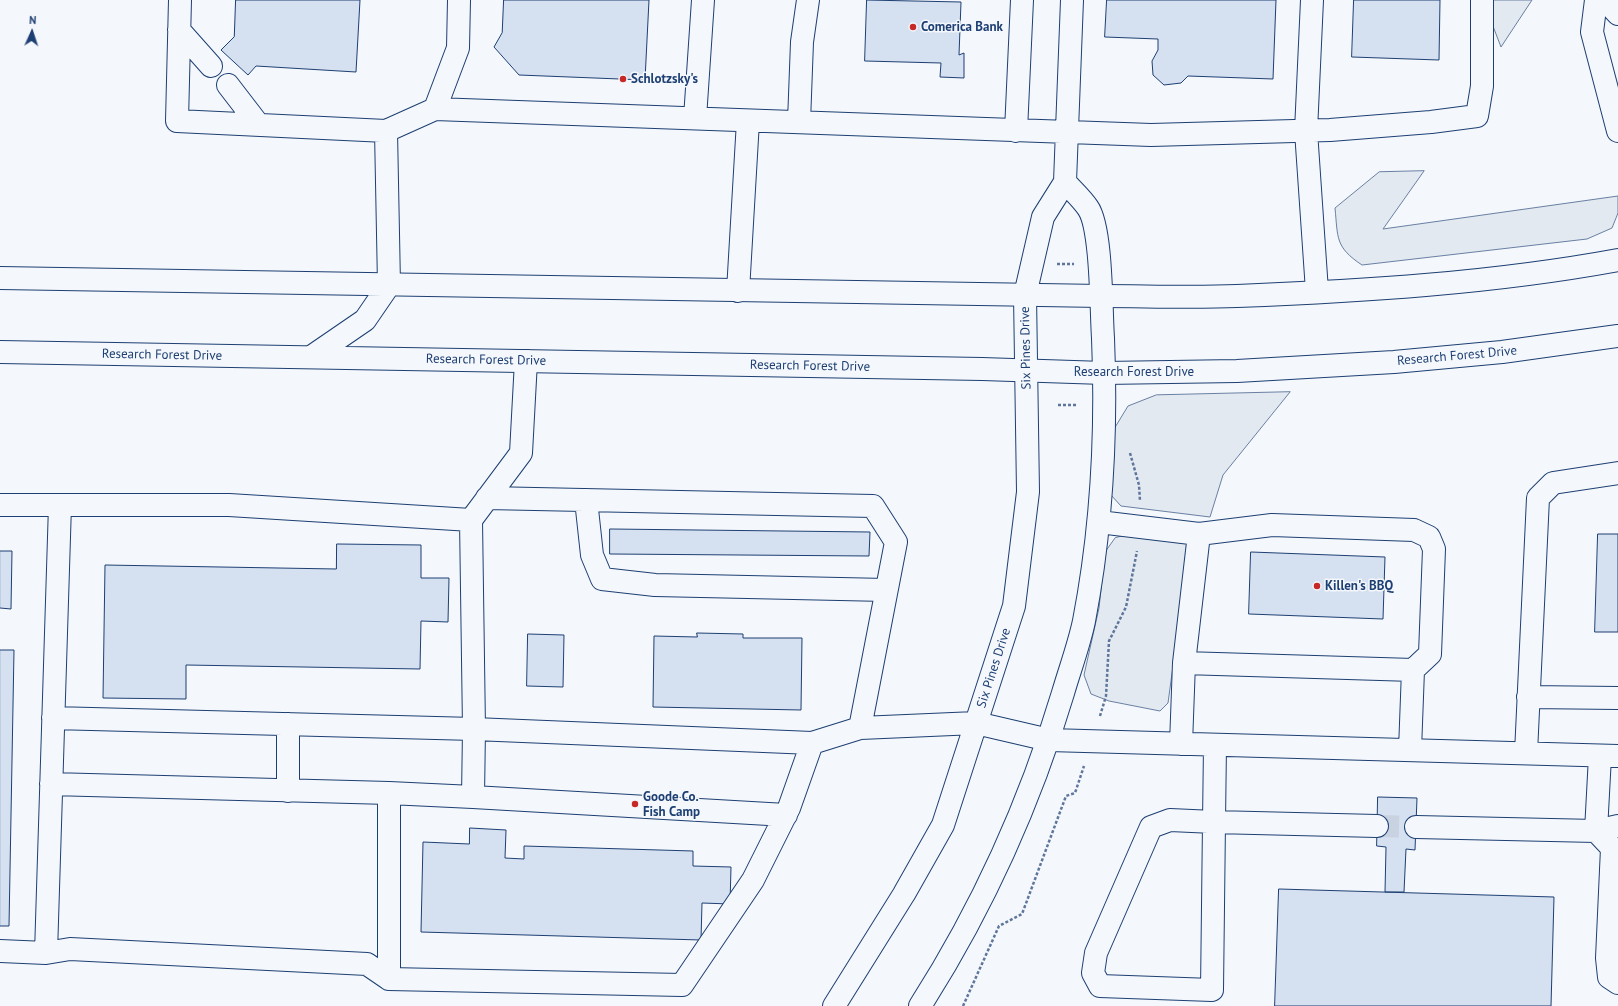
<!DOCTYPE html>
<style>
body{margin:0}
#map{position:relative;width:1618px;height:1006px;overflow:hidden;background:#f4f7fb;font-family:"PT Sans",sans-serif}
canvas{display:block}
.north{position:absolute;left:12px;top:12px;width:40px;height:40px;-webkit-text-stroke:3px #f4f7fb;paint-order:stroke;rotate:3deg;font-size:11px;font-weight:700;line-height:16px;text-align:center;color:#1d3f73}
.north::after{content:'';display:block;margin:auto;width:14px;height:18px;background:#1d3f73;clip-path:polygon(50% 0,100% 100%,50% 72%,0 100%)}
</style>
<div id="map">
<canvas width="1618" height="1006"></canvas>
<div class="north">N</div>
</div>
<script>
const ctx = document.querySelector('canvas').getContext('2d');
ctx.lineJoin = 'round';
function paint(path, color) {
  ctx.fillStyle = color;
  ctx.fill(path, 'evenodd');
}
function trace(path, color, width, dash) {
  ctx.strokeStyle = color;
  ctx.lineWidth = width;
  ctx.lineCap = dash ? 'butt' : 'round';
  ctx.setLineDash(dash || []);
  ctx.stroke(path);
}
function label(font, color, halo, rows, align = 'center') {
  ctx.font = font + ' "PT Sans",sans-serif';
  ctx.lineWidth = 3;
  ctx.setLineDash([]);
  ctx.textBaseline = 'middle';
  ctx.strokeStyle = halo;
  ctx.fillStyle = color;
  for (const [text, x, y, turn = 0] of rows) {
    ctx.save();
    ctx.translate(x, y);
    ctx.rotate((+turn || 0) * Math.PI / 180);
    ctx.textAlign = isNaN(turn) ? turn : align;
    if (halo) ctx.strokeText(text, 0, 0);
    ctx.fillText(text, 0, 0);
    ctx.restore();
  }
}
const green = new Path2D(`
 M1492,0H1532L1501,47L1491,21Z
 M1424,171L1383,229L1618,196V213L1612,228L1587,239L1362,265C1335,247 1338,238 1335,208L1379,172Z
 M1290,392L1223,475L1210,517L1121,506L1111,495L1114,429L1128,406L1156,395Z
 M1126,535L1185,542L1189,548L1168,703L1160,711L1109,701L1091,694L1084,675L1099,608L1105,552L1115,538Z`);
const building = new Path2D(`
 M236,0H360L356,72L256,66L248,75L221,50L234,37Z
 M504,0H649L645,80L519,75L494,47L502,33Z
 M867,0L961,2L959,55L964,53V78L940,77L941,63L865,61Z
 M1107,0H1276L1273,79L1188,76L1181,83L1164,85L1153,75L1152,61L1158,50V39L1105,37Z
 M1354,0H1440L1439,60L1352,57Z
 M610,529L870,532L869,556L610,554Z
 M1598,534H1618V632H1595Z
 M337,544L421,545V578H449L448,622L421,621L420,669L186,665V699L103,698L105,565L336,569Z
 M0,551H12L11,609L0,608Z
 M1251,552L1385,557L1383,619L1249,614Z
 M697,633L743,634V638H802L801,710L653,707L654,636L697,637Z
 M528,634L564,635L563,687L527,686Z
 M0,650H14L9,926H0Z
 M1378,797L1417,798L1415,850L1406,849L1404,892H1385L1386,847L1377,846Z
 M470,828L506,830L505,858L524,859V846L693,851V866L731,867L730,904L702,903L701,940L421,932L423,842L469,844Z
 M1279,889L1554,897L1551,1006H1275Z`);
const minorTunnel = new Path2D(`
 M1377,826L1416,827`);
const path = new Path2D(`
 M1057,264H1074
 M1058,405H1078
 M1130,453L1139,485L1140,501
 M1100,716L1106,696L1109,641L1126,607L1137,551
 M963,1006L999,926L1022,914L1066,796L1075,793L1084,766`);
const minor = new Path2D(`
 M180,0L177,121L386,131L389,285
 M1312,0L1306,131L1317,291
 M1596,0L1592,32L1618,131
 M1605,0L1618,14
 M179,30L211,66
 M228,85L258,124
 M435,109L458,48L459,0
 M695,118L703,0
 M799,122L802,42L808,0
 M386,131L435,109L1151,135L1330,130L1431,122L1477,116L1482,86V0
 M1016,131L1022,0
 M738,291L748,121
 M487,498L873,506L896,542L860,728
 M586,500L592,555L602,579L655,585L886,590
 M0,505H229L471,520L521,453L526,361
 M471,520L474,729L473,797L389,793V979L682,985L753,880L789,808L812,743
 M1099,522L1199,534L1184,663
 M1199,534L1272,525L1414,530L1429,537L1434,549L1430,654L1413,670
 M1528,697L1618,698
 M53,718L474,729L812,743L860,728L976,723L1049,740L1618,756
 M1181,744L1184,663L1413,670L1410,750
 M1215,745L1214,822L1377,826
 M1526,753L1538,498L1553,483L1618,473
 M51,784L389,793
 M288,791V724
 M473,797L786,815
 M1170,820L1214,822L1212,990L1100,986L1093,973L1096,953L1151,827Z
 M1416,827L1596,831L1600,756
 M1596,831L1612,848L1607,958L1609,977L1618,983
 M1596,831L1618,826
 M0,951L46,953L60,505
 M46,953L70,949L367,964L389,979
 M834,1006L904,894L943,825L1014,606L1028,492L1025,295L1043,217L1065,182L1072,0
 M920,1006C982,909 1030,803 1063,693C1070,669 1079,645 1084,621C1102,527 1107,434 1103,338C1101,311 1102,228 1088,208C1082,199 1072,190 1065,182`);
const major = new Path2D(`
 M0,278L1101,296C1146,296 1191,298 1237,296C1364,291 1493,283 1618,260
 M0,352L982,369L1104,373L1237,371L1394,362L1502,352L1618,336
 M311,357L365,320L389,285`);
const markers = [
 [913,27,4,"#c62828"],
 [623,79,4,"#c62828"],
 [1317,586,4,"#c62828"],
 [635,804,4,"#c62828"]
];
const poiNames = [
 ["Comerica Bank",921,27],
 ["Schlotzsky's",631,79],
 ["Killen's BBQ",1325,586],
 ["Goode Co.",643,797],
 ["Fish Camp",643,812]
];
const streetNames = [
 ["Six Pines Drive",1026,348,-91],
 ["Research Forest Drive",162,355,1],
 ["Research Forest Drive",1457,356,-5],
 ["Research Forest Drive",486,360,1],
 ["Research Forest Drive",810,366,1],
 ["Research Forest Drive",1134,372],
 ["Six Pines Drive",994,668,-72]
];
paint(green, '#e3e9f0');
trace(green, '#687fa3', 1);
paint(building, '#d5e0f0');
trace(building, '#1d3f73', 1);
trace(minorTunnel, '#c9d2e0', 22, [22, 11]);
trace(minor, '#1d3f73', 24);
trace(major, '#1d3f73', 24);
trace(path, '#5e769c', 2.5, [3, 2]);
trace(minor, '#f4f7fb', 22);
trace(major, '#f4f7fb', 22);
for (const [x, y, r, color] of markers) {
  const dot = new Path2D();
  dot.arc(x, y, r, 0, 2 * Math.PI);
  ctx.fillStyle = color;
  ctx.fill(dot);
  trace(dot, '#f4f7fb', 1.5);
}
label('bold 13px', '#1d3f73', '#f4f7fb', poiNames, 'left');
label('13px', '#1d3f73', '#f4f7fb', streetNames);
</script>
